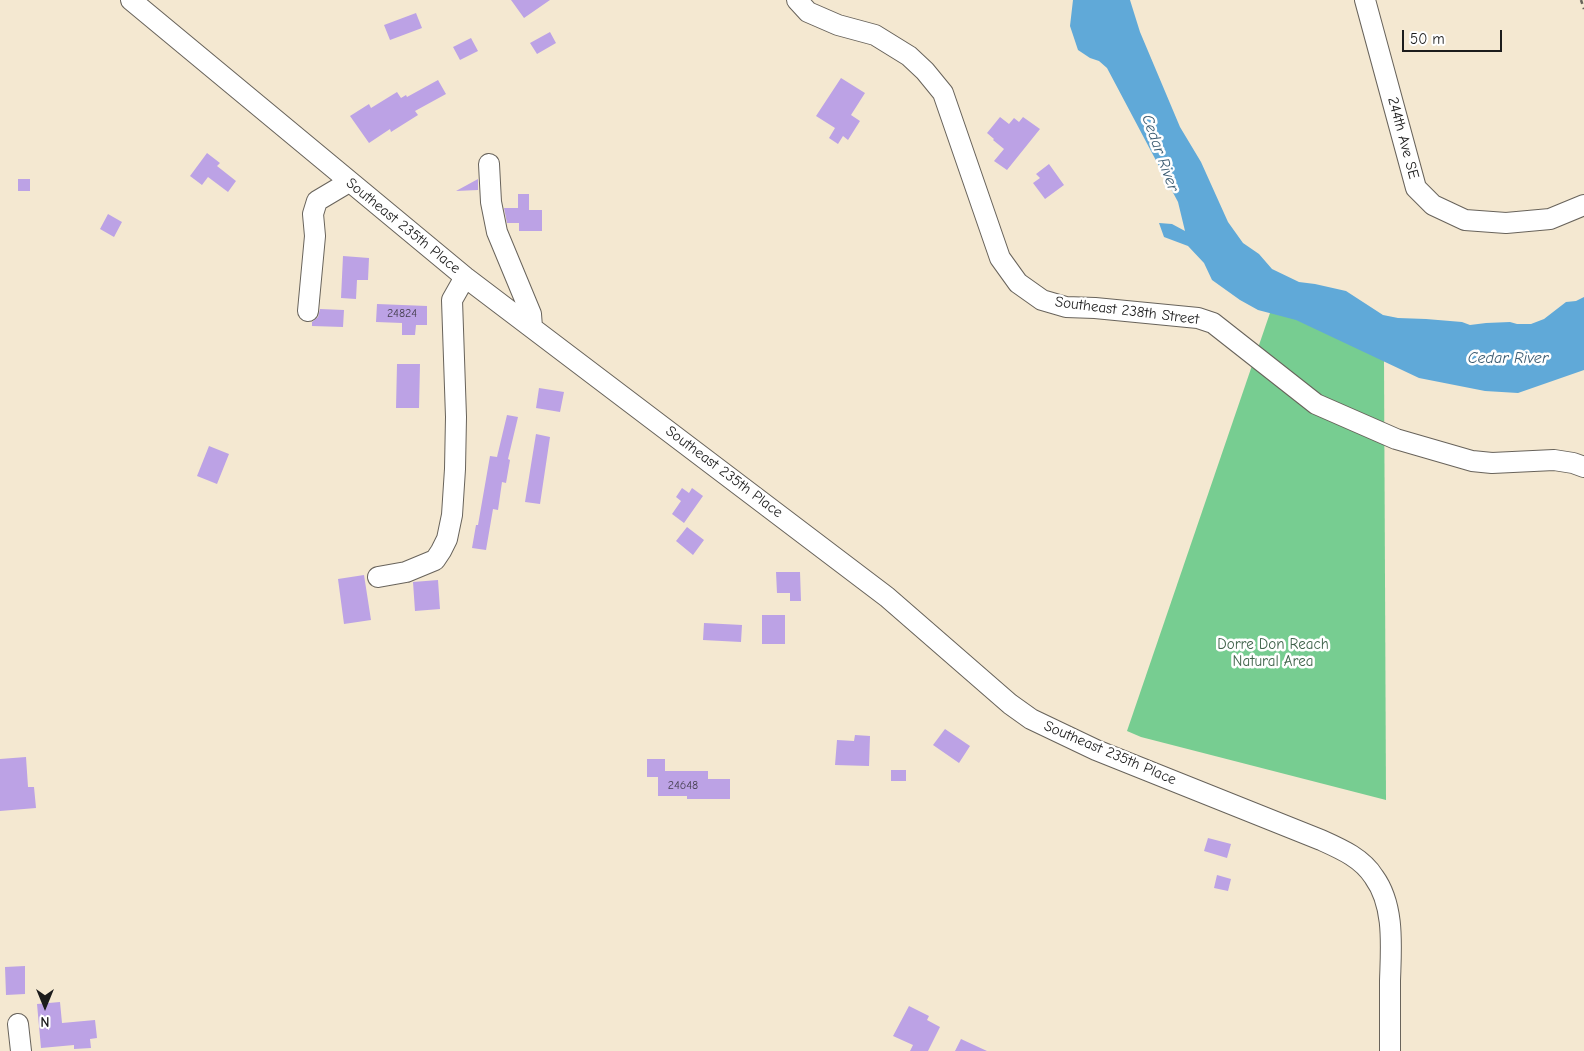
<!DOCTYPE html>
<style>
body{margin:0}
#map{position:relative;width:1584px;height:1051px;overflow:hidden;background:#f4e8d1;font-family:"Comic Neue",sans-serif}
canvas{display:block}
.north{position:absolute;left:20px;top:981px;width:50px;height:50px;-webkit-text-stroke:4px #fff;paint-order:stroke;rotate:180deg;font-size:14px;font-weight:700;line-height:20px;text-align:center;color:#1c1c1c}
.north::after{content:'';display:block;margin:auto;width:18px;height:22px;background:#1c1c1c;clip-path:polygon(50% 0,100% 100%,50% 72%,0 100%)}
.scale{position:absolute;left:1402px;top:30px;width:100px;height:22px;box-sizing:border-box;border:2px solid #1c1c1c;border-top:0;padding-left:6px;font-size:15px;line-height:18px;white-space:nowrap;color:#1c1c1c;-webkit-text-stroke:4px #fff;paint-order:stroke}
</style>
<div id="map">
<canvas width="1584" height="1051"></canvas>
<div class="north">N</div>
<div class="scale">50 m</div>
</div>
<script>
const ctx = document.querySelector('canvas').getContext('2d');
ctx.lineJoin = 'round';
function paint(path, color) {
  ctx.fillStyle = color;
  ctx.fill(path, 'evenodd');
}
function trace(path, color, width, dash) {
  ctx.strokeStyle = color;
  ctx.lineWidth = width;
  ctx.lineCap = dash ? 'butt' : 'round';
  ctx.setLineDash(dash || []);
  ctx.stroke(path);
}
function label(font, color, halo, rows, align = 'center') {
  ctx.font = font + ' "Comic Neue",sans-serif';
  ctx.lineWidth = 5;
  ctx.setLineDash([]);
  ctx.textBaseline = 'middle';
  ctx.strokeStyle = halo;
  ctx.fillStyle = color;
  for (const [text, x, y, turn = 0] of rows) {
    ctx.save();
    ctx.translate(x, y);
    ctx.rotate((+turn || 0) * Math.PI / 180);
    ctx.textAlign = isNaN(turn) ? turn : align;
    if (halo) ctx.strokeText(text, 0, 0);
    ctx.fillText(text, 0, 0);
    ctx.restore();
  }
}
const green = new Path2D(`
 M1271,310L1295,317L1384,360L1386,800L1141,737L1127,731Z`);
const water = new Path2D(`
 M1073,0H1130L1140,32L1180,127L1201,162L1228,222L1243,243L1259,254L1272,269L1299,282L1315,284L1346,291L1383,315L1398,318L1426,319L1462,322L1470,325L1486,323L1510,322L1517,324H1531L1544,319L1566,302L1576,301L1584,297V370L1518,393L1485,391L1419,378L1296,320L1258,310L1240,300L1212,280L1204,263L1188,246L1164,237L1159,223L1172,224L1185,231L1178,202L1107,68L1099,61L1090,58L1078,50L1070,26Z`);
const building = new Path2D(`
 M511,0H550L524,18Z
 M416,13L422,28L390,40L384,25Z
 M550,32L556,43L537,54L530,43Z
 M471,38L478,51L460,60L453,47Z
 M841,78L865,93L851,115L860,121L848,140L843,136L838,144L829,138L835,128L816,116Z
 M438,80L446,94L415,111L418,115L391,132L390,129L369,143L350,116L369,104L371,108L397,92L401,98L406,95L407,97Z
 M1000,117L1009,124L1014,118L1019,122L1023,117L1040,129L1007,170L994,161L1004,149L993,140L994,139L987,133Z
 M207,153L220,163L217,166L236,181L228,192L208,177L202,185L190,176Z
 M1049,164L1064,185L1045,199L1033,183L1040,178L1036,174Z
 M18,179H30V191H18Z
 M478,179V190L456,191Z
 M518,194H529V210H542V231H519V223H507L504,208H518Z
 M108,214L122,222L114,237L100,229Z
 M343,256L369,258L368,280H357L356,299L341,298Z
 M377,304L427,306V325H416L415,335H402V323L376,322Z
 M320,309L344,310L343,327L312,326V322L318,317Z
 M397,364H420L419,408H396Z
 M539,388L564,392L560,412L536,408Z
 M507,415L518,417L508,459L510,460L506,483L502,482L498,510L493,509L486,550L472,548L476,525H478L490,456L497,457Z
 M536,434L550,437L540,504L525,502Z
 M209,446L229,454L217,484L197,476Z
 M682,488L689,493L692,488L703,496L684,523L672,514L681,501L676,497Z
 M687,527L704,540L693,555L676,541Z
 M776,572H800L801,601H790V593H777Z
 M364,575L371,620L344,624L338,579Z
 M438,580L440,609L415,611L413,582Z
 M762,615H785V644H762Z
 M704,623L742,625L741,642L703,640Z
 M945,729L970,746L959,763L933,745Z
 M855,735L870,736L869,766L835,765L837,740L854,741Z
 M26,757L28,787H34L36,808L0,811V759Z
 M647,759H665V771H708V779H730V799H687V796H658V777H647Z
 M891,770H906V781H891Z
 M1208,838L1231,844L1227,858L1204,851Z
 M1217,875L1231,879L1228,891L1214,888Z
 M25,966V994L6,995L5,967Z
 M60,1002L62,1023L95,1020L97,1038L90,1039L91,1048L74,1049V1045L41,1048L37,1004Z
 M909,1006L929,1016L927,1020L940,1027L928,1051H910L913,1045L893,1036Z
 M961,1039L987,1051H955Z`);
const path = new Path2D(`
 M1581,0L1584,9`);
const minor = new Path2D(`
 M131,0L465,277L887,597L1010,704L1031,719L1096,750L1321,840C1341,849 1362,858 1374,877C1395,906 1391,947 1390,981C1390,1005 1390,1028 1390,1051
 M797,0L808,12L838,25L875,35L909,56L925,71L943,93L1000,258L1018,283L1042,300L1066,307L1095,308L1198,318L1213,323L1316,404L1396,439L1472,461L1492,463L1554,460L1573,463L1584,467
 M1365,0L1416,188L1433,205L1465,220L1506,223L1550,219L1584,205
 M489,164L491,202L497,232L531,314L532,327
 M308,311L315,236L313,214L317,201L349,182
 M378,577L406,572L435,560L441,551L447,539L452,515L455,469L456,417L452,300L465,277
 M18,1024L21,1051`);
const numberNames = [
 ["24824",402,314],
 ["24648",683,786]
];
const streetNames = [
 ["244th Ave SE",1403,138,75],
 ["Southeast 235th Place",403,226,39],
 ["Southeast 238th Street",1127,311,7],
 ["Southeast 235th Place",724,472,37],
 ["Southeast 235th Place",1110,753,23]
];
const parkNames = [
 ["Dorre Don Reach",1273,645],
 ["Natural Area",1273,662]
];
const waterNames = [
 ["Cedar River",1160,153,70],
 ["Cedar River",1508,358]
];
paint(green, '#77cd91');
paint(water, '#60a9d8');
paint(building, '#bca2e5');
trace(minor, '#68635b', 22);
trace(path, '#68635b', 2.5, [4, 4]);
trace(minor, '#fff', 20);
label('12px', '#443e4e', null, numberNames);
label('15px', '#1c1c1c', '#fff', streetNames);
label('15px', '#40634b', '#fff', parkNames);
label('italic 16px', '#3b5b71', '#fff', waterNames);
</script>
